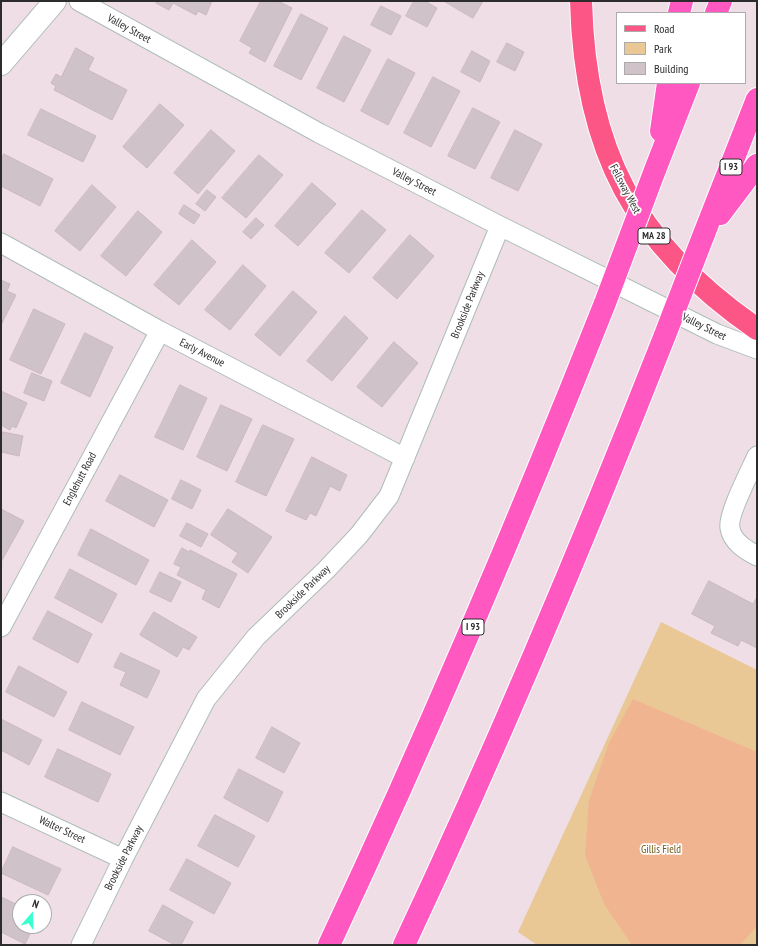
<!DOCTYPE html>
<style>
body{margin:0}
#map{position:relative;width:758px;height:946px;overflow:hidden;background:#efdee6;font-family:"PT Sans Narrow",sans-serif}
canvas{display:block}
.frame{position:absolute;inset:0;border:2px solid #2c2c2c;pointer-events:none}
.legend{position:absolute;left:616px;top:12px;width:130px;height:72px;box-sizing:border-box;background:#fff;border:1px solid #ababab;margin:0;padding:5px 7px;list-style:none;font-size:12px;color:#2c2c2c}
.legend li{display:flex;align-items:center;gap:8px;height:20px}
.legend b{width:20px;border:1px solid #ababab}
.north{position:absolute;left:12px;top:894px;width:40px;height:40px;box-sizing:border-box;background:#fff;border:1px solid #ababab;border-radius:50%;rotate:20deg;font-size:11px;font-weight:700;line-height:16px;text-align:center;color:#2c2c2c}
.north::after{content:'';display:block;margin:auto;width:14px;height:18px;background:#3affcf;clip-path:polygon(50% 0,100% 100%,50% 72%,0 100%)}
</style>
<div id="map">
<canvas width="758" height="946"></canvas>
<div class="frame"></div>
<ul class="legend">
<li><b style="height:5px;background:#fb5686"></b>Road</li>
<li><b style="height:11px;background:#e9c896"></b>Park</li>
<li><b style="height:11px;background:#d0c2c9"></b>Building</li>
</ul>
<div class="north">N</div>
</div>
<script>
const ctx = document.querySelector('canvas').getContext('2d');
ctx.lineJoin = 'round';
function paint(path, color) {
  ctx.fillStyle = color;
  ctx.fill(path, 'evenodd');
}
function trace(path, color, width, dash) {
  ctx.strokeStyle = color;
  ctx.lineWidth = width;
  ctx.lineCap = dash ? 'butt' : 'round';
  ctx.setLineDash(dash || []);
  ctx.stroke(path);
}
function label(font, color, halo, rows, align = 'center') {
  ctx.font = font + ' "PT Sans Narrow",sans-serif';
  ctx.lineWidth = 3.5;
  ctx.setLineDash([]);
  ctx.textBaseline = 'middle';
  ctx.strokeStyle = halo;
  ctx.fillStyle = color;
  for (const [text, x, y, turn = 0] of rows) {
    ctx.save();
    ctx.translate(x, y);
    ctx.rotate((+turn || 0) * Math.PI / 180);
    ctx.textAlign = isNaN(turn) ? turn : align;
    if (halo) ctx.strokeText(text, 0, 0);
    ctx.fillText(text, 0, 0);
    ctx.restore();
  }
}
const green = new Path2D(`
 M661,622L757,670V945H537L518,932Z`);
const pitch = new Path2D(`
 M633,699L757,752V926L740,945H632L604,904L585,855L589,800L609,743Z`);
const building = new Path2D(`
 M157,1H212L206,15L198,11L196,15L173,3L169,10L156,3Z
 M261,1H278L292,8L265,62L249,53L252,48L240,41Z
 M414,1H425L437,8L427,27L406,16Z
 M444,1H483L473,18Z
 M381,6L401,16L391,35L371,25Z
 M301,14L328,28L301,80L274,66Z
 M344,36L371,50L344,102L317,88Z
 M507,43L524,52L515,71L497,62Z
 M76,48L94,58L88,70L127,90L112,120L54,90L56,86L51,83L56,74L61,77Z
 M472,51L490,61L480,82L461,72Z
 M388,59L415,73L388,125L361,111Z
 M433,77L460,91L431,147L404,133Z
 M160,104L184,125L147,168L123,147Z
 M473,108L500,122L475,169L448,156Z
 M41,109L96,136L83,162L28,135Z
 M211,130L235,151L198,194L174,173Z
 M515,130L542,144L518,191L491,178Z
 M4,154L53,179L40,206L1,186V161Z
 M259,155L283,175L246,218L222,198Z
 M312,183L336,204L298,246L275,226Z
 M92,185L116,207L80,251L55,231Z
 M207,190L216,197L205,211L196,204Z
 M184,205L200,215L194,224L179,214Z
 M362,210L386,230L349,273L325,253Z
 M138,211L162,232L126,276L101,256Z
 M256,218L264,225L251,239L243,232Z
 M410,235L434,256L397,299L373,278Z
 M192,240L216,262L179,305L154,285Z
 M243,265L266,286L230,330L205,310Z
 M1,280L10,284L7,291L16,295L1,325Z
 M293,291L317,312L280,356L255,335Z
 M34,309L65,324L41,374L10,360Z
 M345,316L368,338L332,381L307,361Z
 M85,333L113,347L90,397L61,383Z
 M394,342L418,363L382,407L357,387Z
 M32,373L52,381L44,401L24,393Z
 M180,385L207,398L183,450L155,437Z
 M1,391L27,403L16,428L12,426L10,430L1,425Z
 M221,405L252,419L227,471L197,457Z
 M263,425L294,439L266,496L236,482Z
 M3,432L23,436L19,456L1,452Z
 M312,457L347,475L340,491L330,486L316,516L310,513L306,520L286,511Z
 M120,475L168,500L154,527L106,501Z
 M181,480L201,490L192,509L172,499Z
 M1,509L24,521L1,562Z
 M228,509L272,537L248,573L232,562L238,553L211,535Z
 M187,523L208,534L201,547L180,536Z
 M91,529L149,560L136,585L78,555Z
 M182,548L189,552L190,550L237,574L219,608L202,599L206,590L177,575L181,567L174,564Z
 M70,569L117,594L102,623L55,598Z
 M160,572L181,582L171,602L150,592Z
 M709,581L753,604L757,597V648L741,640L738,646L711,633L715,626L692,614Z
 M48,611L92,634L78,663L33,639Z
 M154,612L197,637L189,650L183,647L177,657L140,635Z
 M121,653L160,671L147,698L120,685L126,672L114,667Z
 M19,666L67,692L54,717L6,692Z
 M82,702L134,727L120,755L69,730Z
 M1,719L42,740L29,765L1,750Z
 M272,727L300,743L284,773L256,758Z
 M58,749L111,774L98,802L45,777Z
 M239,769L283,792L268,822L224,798Z
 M215,815L255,836L238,867L198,846Z
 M13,847L61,869L48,895L1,873Z
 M187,859L231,883L214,914L170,890Z
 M1,897L20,906V926H34L25,944L1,932Z
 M163,905L193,922L181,945H175L149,931Z`);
const minor = new Path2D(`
 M79,1L319,133L500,226L717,334L757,349
 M1,243L160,331L405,458
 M757,456C751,470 727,515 730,528C732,542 746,550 757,556
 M1,627L160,331
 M1,802L123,859
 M81,945L123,859L206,699L256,637L326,570L359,535L389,496L500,226`);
const tertiary = new Path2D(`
 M1,64L55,1`);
const primary = new Path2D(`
 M581,1C585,151 634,244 757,329`);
const motorway = new Path2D(`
 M679,13L682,1
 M716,13L721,1
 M661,131L668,83
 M655,170L689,83
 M720,214L757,165
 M704,234L757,99
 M329,945C428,734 519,520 605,303
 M404,945C498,745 584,541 665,335`);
const motorwayBridge = new Path2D(`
 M605,303L655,170
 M665,335L704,234`);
const shields = [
 [731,167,22],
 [654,236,32],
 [473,627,22]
];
const shieldNames = [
 ["I 93",731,167],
 ["MA 28",654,236],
 ["I 93",473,627]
];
const streetNames = [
 ["Valley Street",129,29,29],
 ["Valley Street",414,182,27],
 ["Fellsway West",625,189,62],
 ["Brookside Parkway",468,305,-68],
 ["Valley Street",704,327,26],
 ["Early Avenue",202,353,27],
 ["Englehutt Road",80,479,-62],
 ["Brookside Parkway",303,592,-44],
 ["Walter Street",62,830,25],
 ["Brookside Parkway",124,858,-63]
];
const parkNames = [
 ["Gillis Field",661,850]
];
paint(green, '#e9c896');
paint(pitch, '#f1b491');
paint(building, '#d0c2c9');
trace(building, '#cbb7bf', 1);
trace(minor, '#aebdb9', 21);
trace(tertiary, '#aebdb9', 24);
trace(primary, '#fff', 24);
trace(motorway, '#fff', 24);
trace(minor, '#fff', 19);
trace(tertiary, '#fff', 22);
trace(primary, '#fb5686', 22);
trace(motorway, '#ff58c0', 22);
trace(motorwayBridge, '#fff', 24, []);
trace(motorwayBridge, '#ff58c0', 22);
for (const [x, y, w] of shields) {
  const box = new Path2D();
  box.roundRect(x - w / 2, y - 8, w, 16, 3);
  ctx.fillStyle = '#fff';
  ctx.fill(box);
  trace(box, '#2c2c2c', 1);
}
label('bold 10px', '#2c2c2c', null, shieldNames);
label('11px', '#2c2c2c', '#fff', streetNames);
label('11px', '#705815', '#fff', parkNames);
</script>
